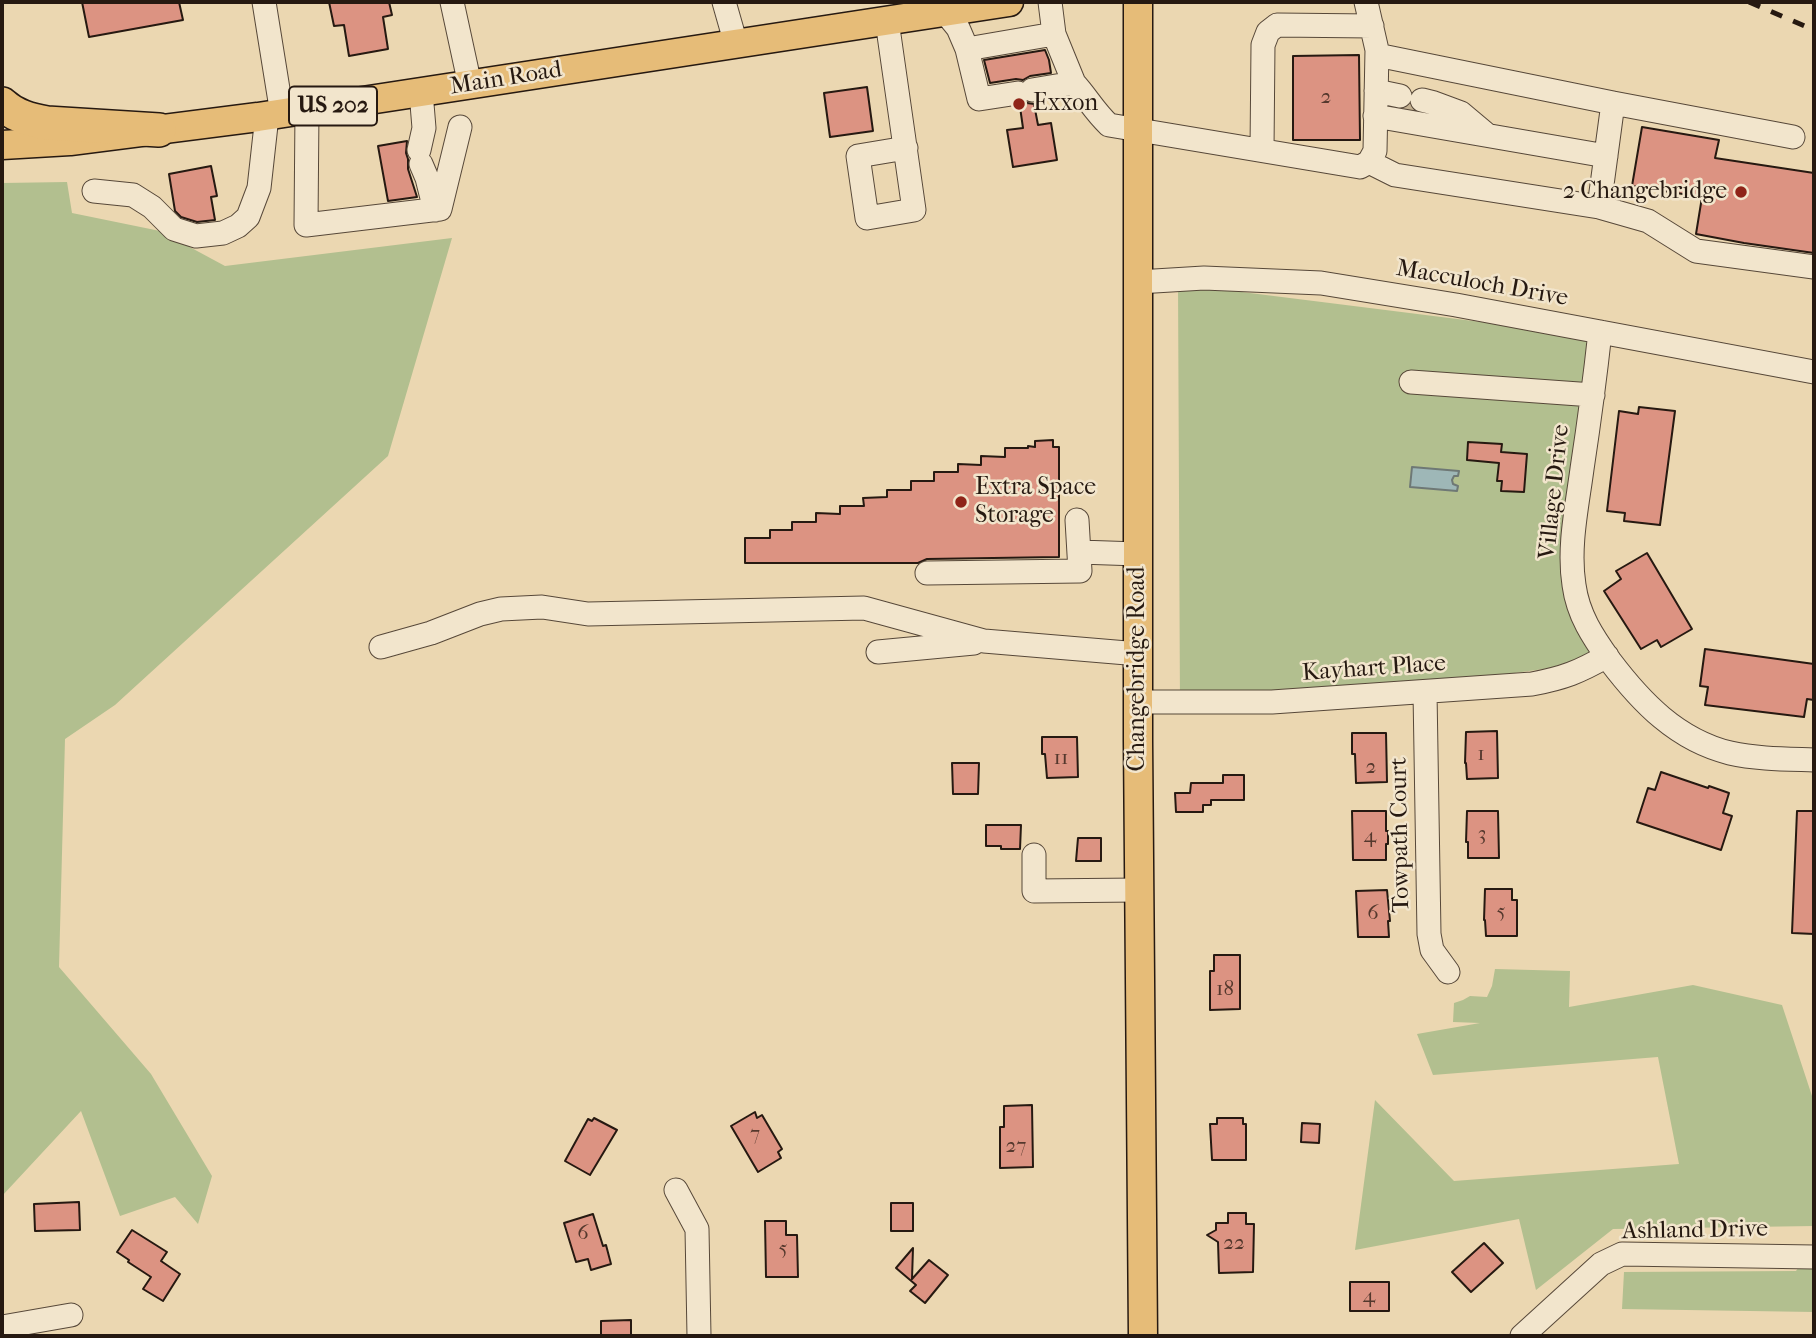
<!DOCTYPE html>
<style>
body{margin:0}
#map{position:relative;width:1816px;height:1338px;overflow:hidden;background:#ebd7b1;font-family:"IM FELL French Canon",serif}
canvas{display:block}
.frame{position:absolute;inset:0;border:4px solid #261911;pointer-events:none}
</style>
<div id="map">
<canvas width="1816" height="1338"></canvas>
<div class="frame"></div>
</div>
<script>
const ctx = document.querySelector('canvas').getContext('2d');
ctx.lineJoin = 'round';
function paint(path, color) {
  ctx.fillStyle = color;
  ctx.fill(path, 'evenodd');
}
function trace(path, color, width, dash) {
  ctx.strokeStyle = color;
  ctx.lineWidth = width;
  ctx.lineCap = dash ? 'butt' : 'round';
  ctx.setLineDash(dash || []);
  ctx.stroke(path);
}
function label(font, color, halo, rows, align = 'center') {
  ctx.font = font + ' "IM FELL French Canon",serif';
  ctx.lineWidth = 5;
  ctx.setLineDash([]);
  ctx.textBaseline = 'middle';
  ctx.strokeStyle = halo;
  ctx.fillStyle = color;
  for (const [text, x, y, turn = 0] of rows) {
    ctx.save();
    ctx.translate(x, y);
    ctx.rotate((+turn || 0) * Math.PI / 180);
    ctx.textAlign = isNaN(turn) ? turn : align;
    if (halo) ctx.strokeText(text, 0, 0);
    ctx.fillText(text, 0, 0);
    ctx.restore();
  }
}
const green = new Path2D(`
 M67,182L72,213L160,231L225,266L452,238L388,456L115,705L65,739L59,967L151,1074L212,1176L198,1224L175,1197L120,1216L81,1111L2,1196V183Z
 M1178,284L1601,337L1579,587L1601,661L1291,704L1180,708Z
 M1495,969L1570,971L1569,1007L1693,985L1782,1005L1812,1096L1814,1097V1226L1613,1229L1536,1290L1519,1219L1355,1250L1375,1100L1454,1181L1679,1164L1658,1057L1433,1075L1417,1034L1480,1023L1453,1022L1454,1003L1463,1000L1470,996L1487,997L1492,986Z
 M1814,1245V1312L1622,1309L1624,1272L1796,1271Z`);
const water = new Path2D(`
 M1412,467L1459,471L1458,476H1454L1452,480L1453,484L1458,486L1457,491L1410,487Z`);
const building = new Path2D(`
 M82,2H179L183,20L89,37Z
 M329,2H389L392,15L383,17L388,49L349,56L344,25L334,26Z
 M1045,50L1049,60L1051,73L1030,76L1023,80L1016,79L990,83L984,60Z
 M1359,55L1360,140H1293V56Z
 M867,87L873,131L830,137L824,93Z
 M1027,103L1034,104L1038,125L1051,123L1057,160L1013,167L1007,130L1023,128L1020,107Z
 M1642,127L1719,140L1715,158L1814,173V253L1744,243L1696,234L1702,197L1632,186Z
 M407,141L406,153L408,159V169L417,197L388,201L378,146Z
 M211,166L217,196L211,197L215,220L197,222L181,217L175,211L169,174Z
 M1639,407L1675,411L1660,525L1624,521L1625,513L1607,511L1619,411L1638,414Z
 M1053,440V447H1059V557L927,559L918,563H745V538H770V530H792V522H816V513L840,514V506H864L863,498L887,497V490H911V481H934V472H958V464L981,465V456L1005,457V448H1028V446L1035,447V441Z
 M1468,442L1502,444L1501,452L1527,454L1524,492L1501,491L1502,481H1497L1499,463L1467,460Z
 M1647,553L1692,629L1661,647L1657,640L1641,649L1604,591L1621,579L1616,571Z
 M1705,649L1814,664V700L1807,699L1804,717L1705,705L1708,687L1700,686Z
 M1497,731L1498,778L1467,779L1466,763H1465L1466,732Z
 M1352,733H1386L1387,782L1356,783L1355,754H1352Z
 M1042,737H1077L1078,777L1047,778L1045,754H1042Z
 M952,763H979L978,794H953Z
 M1661,772L1708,788L1709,786L1729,793L1723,813L1732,816L1721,850L1637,822L1648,788L1655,790Z
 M1223,775H1244V800H1211V805H1203V812H1176L1175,793H1190L1191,783H1223Z
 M1352,811H1386V831H1388V844H1386V860H1353Z
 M1467,811H1498L1499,858H1468V842H1466Z
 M1797,811H1814V934L1792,933Z
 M986,825H1021L1020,849H1001V846H986Z
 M1078,838H1101V861H1076Z
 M1485,889H1512V900H1517V936H1486L1485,920H1484Z
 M1387,890L1390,921H1388L1389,937H1358L1356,891Z
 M1214,955H1240V1009L1210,1010V971H1214Z
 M1032,1105L1033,1167L1000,1168V1127H1004V1106Z
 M755,1112L757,1118L762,1115L782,1149L778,1152L781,1158L758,1172L731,1126Z
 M594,1118L617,1130L590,1175L565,1161L588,1119L592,1121Z
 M1217,1118H1243V1124H1246V1160H1212L1210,1124H1217Z
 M1302,1123L1320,1124L1319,1143L1301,1142Z
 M79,1202L80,1230L35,1231L34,1204Z
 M891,1203H913V1231H891Z
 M1228,1213H1246V1224H1254L1253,1272L1219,1273L1218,1242L1207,1235L1216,1230V1223H1228Z
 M593,1214L603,1246L606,1245L611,1264L591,1270L588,1259L576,1262L564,1223Z
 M765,1221H786V1235H797L798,1277H766Z
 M132,1230L167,1252L161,1261L180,1274L163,1301L143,1289L151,1277L128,1262L129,1260L117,1252Z
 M1484,1243L1503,1263L1471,1292L1452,1272Z
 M913,1248L912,1279L929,1260L948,1275L925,1303L910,1291L916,1285L896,1268Z
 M1350,1282H1389V1311H1350Z
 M631,1320V1336H601V1321Z`);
const minorTunnel = new Path2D(`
 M1398,106L1420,110`);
const minor = new Path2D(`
 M264,2L282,114
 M452,2L470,85
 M724,2L736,44
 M945,12L958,28L967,49L979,99L1018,93
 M887,21L914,210L867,218L858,156L906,148
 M967,49L1054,34
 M1074,83C1087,97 1094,111 1109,125L1360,167L1369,162L1375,151L1377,50L1366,2
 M1032,90L1074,83L1054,34L1050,2
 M1376,91L1400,96
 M1422,100L1434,103L1461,113L1486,134
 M1613,103L1793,137
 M307,110L306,225L440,209L460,127
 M1375,116L1606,156
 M419,150L424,128L421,92
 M1262,150L1263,45L1268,32L1277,25L1372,26
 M1369,162L1395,175L1599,207L1613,103L1377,55
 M421,164L427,178L435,210
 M94,191L133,195L152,207L174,229L196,236L223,233L238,226L248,217L259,188L267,116
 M1599,207L1648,221L1696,251L1814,267
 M1138,282L1204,278L1321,283L1456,305L1814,372
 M1600,332C1595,378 1589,423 1582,469C1577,507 1568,547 1574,585C1578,615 1593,637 1610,661C1641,702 1677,740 1730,753C1757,759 1786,759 1814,760
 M1411,382L1593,395
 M1079,552L1138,554
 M927,573L1080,571L1077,520
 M381,647L431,633L480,614L501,609L542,607L588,614L864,608L984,641L1139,654
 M878,652L974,643
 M1425,692L1429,934L1432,950L1448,972
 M1139,702H1272L1532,684C1564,678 1579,672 1607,656
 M1034,855V891L1139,890
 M676,1190L697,1229L699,1336
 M2,1327L71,1315
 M1522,1336L1601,1264L1622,1254L1814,1257`);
const major = new Path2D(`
 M1138,2V741L1143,1336
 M2,145L70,141L258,117L1009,2`);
const highway = new Path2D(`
 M2,104C15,116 30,120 47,123L159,130`);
const rail = new Path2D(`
 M1749,2L1814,30`);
const markers = [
 [1019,104,7,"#8f2418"],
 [1741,192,7,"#8f2418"],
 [961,502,7,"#8f2418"]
];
const numberNames = [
 ["2",1326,98],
 ["1",1481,755],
 ["11",1061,759],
 ["2",1371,768],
 ["3",1482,835],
 ["4",1370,837],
 ["5",1501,913],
 ["6",1373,914],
 ["18",1225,990],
 ["7",755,1135],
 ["27",1016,1147],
 ["6",583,1234],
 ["22",1234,1244],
 ["5",783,1250],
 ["4",1369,1297]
];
const shields = [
 [333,106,88]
];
const shieldNames = [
 ["US 202",333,106]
];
const streetNames = [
 ["Main Road",506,79,-9],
 ["Macculoch Drive",1482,284,10],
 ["Village Drive",1555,492,-84],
 ["Changebridge Road",1138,669,-90],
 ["Kayhart Place",1374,669,-4],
 ["Towpath Court",1401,835,-91],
 ["Ashland Drive",1695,1231,-1]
];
const poiNames = [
 ["Exxon",1033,104],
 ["2 Changebridge",1727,192,"right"],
 ["Extra Space",975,488],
 ["Storage",975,516]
];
paint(green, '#b2bf8f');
paint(water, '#9eb7b7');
trace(water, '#6e7875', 2);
paint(building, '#dc9382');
trace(building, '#261911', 2);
trace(minorTunnel, '#c4b191', 23, [23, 11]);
trace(minor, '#574839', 25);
trace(major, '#261911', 31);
trace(highway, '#261911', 36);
trace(minor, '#f2e5cc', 23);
trace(major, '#e6bc78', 28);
trace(highway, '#e6bc78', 33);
trace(rail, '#261911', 5, [12, 12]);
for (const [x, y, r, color] of markers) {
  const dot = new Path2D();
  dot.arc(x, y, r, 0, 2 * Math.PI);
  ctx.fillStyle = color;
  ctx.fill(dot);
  trace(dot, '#f2e5cc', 2.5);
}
label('21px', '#54382d', null, numberNames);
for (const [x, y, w] of shields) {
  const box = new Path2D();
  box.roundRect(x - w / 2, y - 19.5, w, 39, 5);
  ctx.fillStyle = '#f2e5cc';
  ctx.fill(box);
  trace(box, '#261911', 2);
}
label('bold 23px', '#261911', null, shieldNames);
label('24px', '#261911', '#f2e5cc', streetNames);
label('24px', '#261911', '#f2e5cc', poiNames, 'left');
</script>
